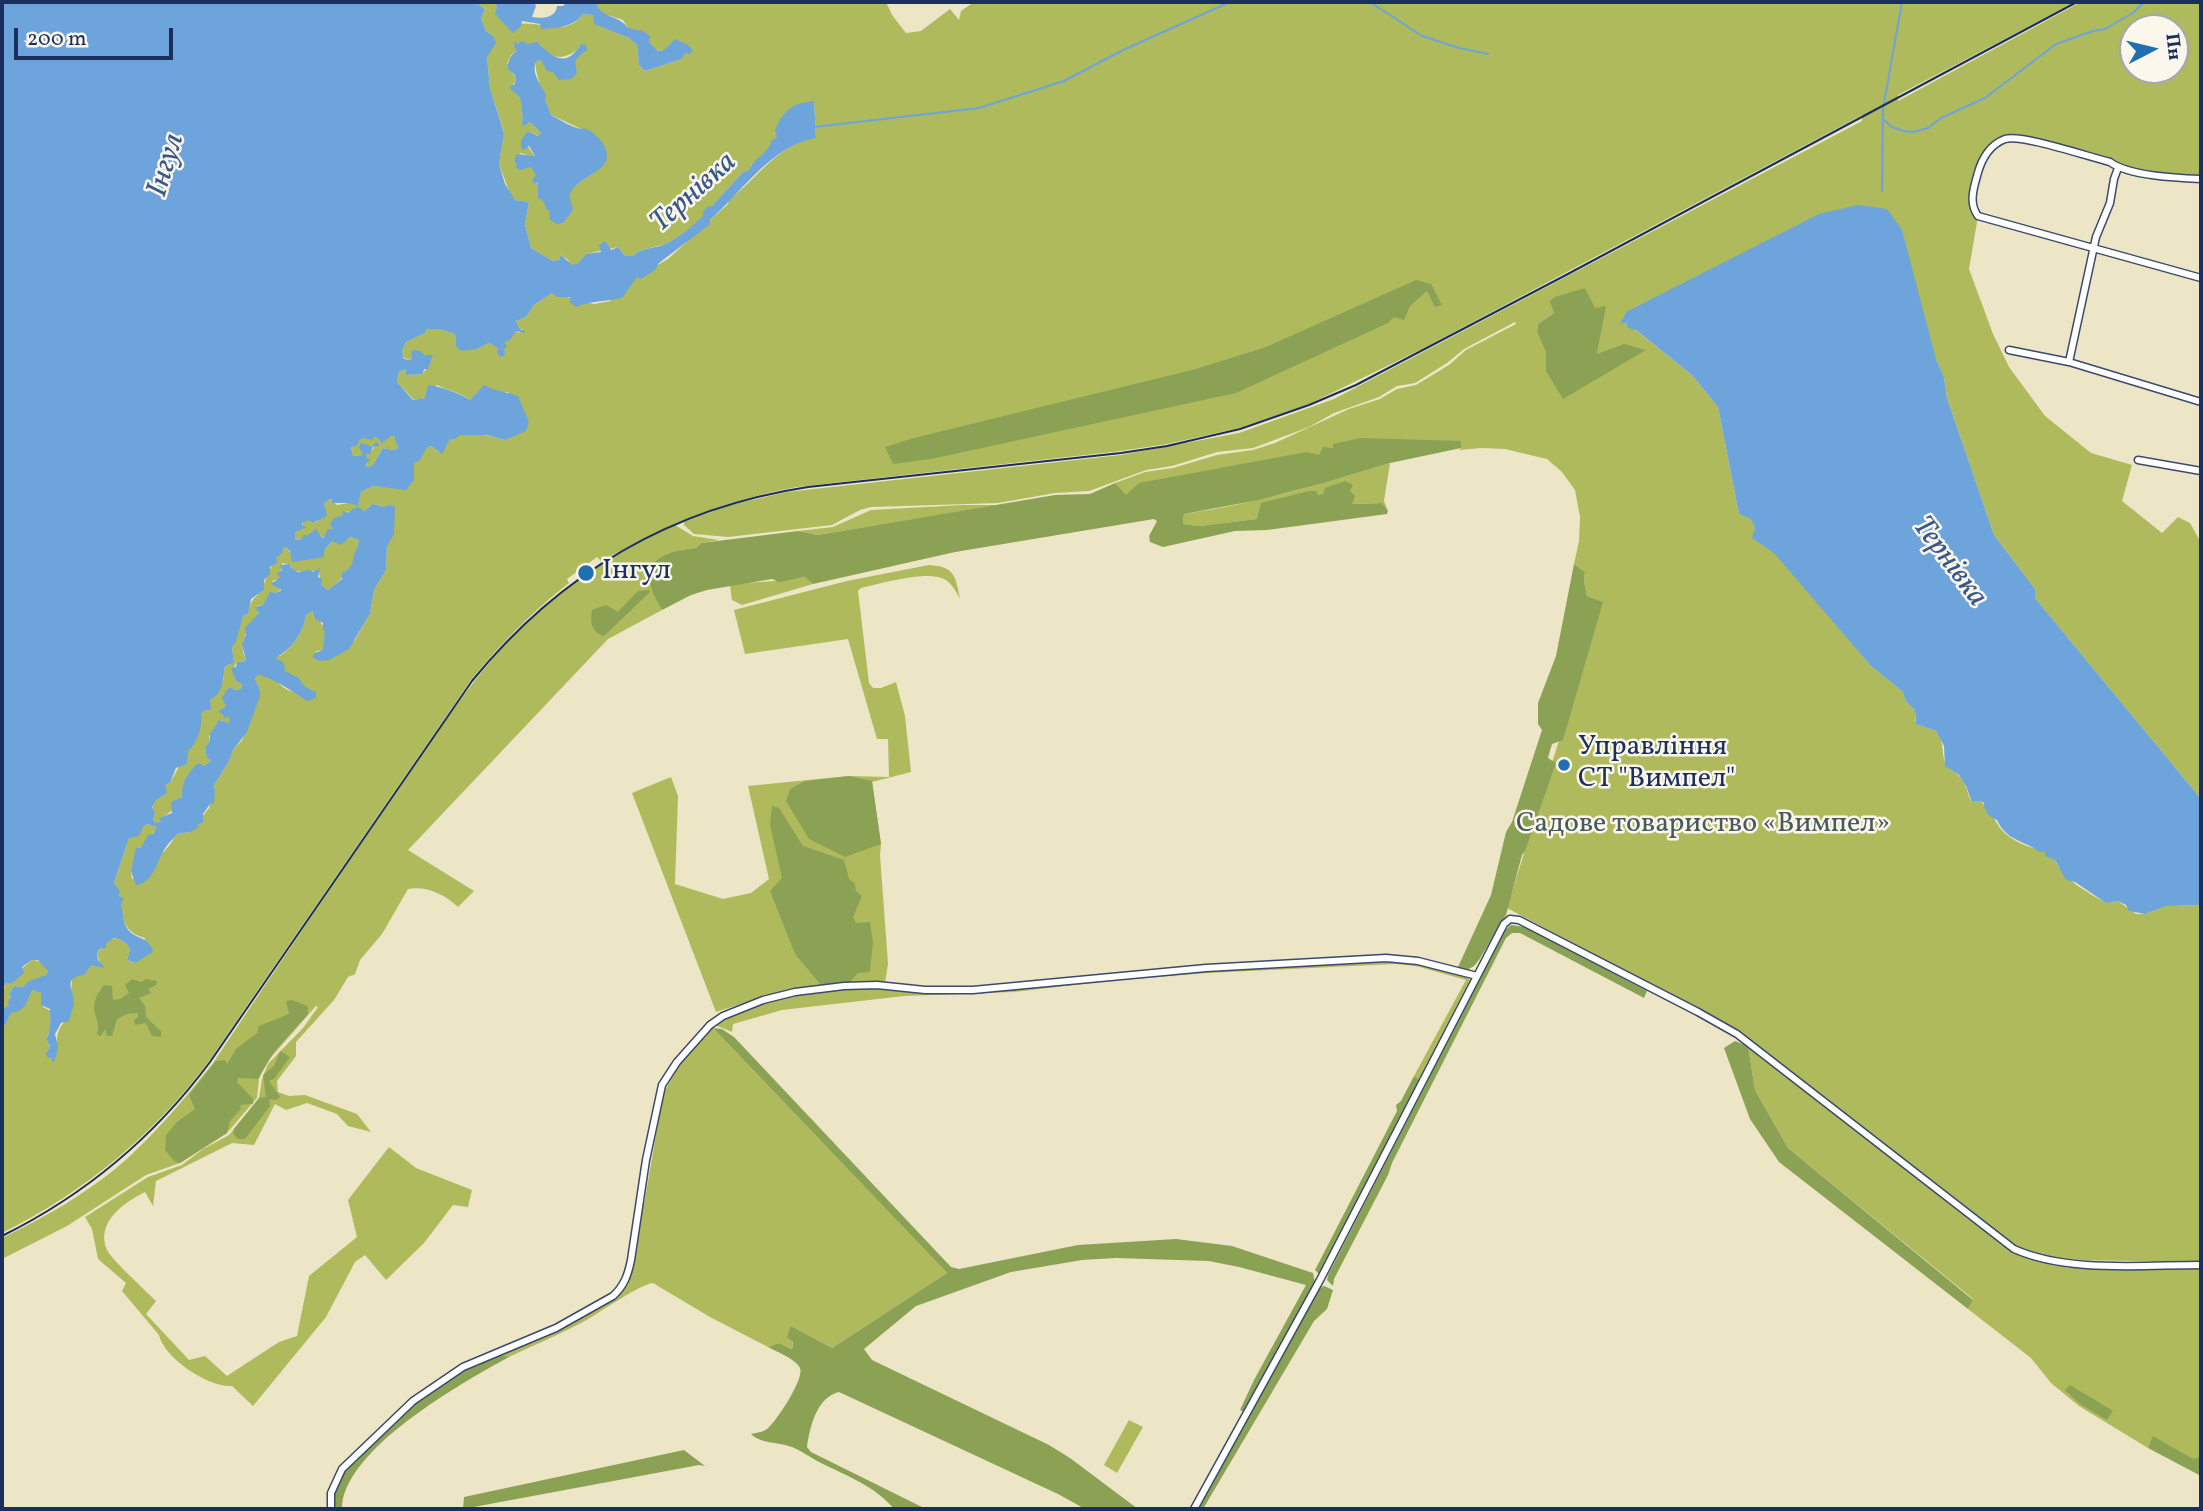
<!DOCTYPE html>
<meta charset="utf-8">
<style>
body{margin:0}
#map{position:relative;width:2203px;height:1511px;overflow:hidden;background:#ece5c6;font-family:Vollkorn,serif}
canvas{display:block}
.frame{position:absolute;inset:0;border:4px solid #1b2f5e;pointer-events:none}
.north{position:absolute;left:2119px;top:14px;width:70px;height:70px;box-sizing:border-box;background:#fbf7ec;border:2px solid #a1a7b3;border-radius:50%;rotate:83deg;font-size:19px;font-weight:700;line-height:28px;text-align:center;color:#1b2f5e}
.north::after{content:'';display:block;margin:auto;width:24px;height:32px;background:#1f6fb2;clip-path:polygon(50% 0,100% 100%,50% 72%,0 100%)}
.scale{position:absolute;left:14px;top:28px;width:159px;height:32px;box-sizing:border-box;border:4px solid #1b2f5e;border-top:0;padding-left:9px;font-size:21px;line-height:24px;white-space:nowrap;color:#1b2f5e;-webkit-text-stroke:5px #fbf7ec;paint-order:stroke}
</style>
<div id="map">
<canvas width="2203" height="1511"></canvas>
<div class="frame"></div>
<div class="north">Пн</div>
<div class="scale">200 m</div>
</div>
<script>
const ctx = document.querySelector('canvas').getContext('2d');
ctx.lineJoin = 'round';
function paint(path, color) {
  ctx.fillStyle = color;
  ctx.fill(path, 'evenodd');
}
function trace(path, color, width, dash) {
  ctx.strokeStyle = color;
  ctx.lineWidth = width;
  ctx.lineCap = dash ? 'butt' : 'round';
  ctx.setLineDash(dash || []);
  ctx.stroke(path);
}
function label(font, color, halo, rows, align = 'center') {
  ctx.font = font + ' Vollkorn,serif';
  ctx.lineWidth = 5;
  ctx.setLineDash([]);
  ctx.textBaseline = 'middle';
  ctx.strokeStyle = halo;
  ctx.fillStyle = color;
  for (const [text, x, y, turn = 0] of rows) {
    ctx.save();
    ctx.translate(x, y);
    ctx.rotate((+turn || 0) * Math.PI / 180);
    ctx.textAlign = isNaN(turn) ? turn : align;
    if (halo) ctx.strokeText(text, 0, 0);
    ctx.fillText(text, 0, 0);
    ctx.restore();
  }
}
const green = new Path2D(`
 M477,2H494L497,7L496,14L509,26C537,16 564,41 583,14L593,15L595,24L629,38L637,45L639,65L645,71L682,59L671,43L667,49L661,51L654,49L649,41L628,28L623,20L601,13L597,8L596,2H886L892,15L906,33L921,31L950,9L959,20L961,11L974,2H2075L1898,95V101L2081,2H2201V177L2157,175L2019,136L1989,148L1971,195L1970,208L1978,216L1969,269L1993,334L2009,367L2045,416L2091,453L2132,465L2122,501L2162,533L2178,517L2190,523L2200,541L2201,799L2035,598V589L1994,535L1947,398L1944,377L1936,359L1632,311L1626,312L1621,324L1627,323L1692,375L1718,407L1739,514L1751,518L1755,528L1753,538L1774,552L1794,573L1871,666L1903,692L1905,700L1915,711V721L1919,725L1936,731C1945,743 1941,751 1945,762C1949,771 1955,771 1960,777C1967,784 1967,794 1972,802L1981,801C1988,809 1994,819 2000,828C2011,842 2030,847 2045,852L2046,856L2055,860C2063,880 2089,893 2106,903L2118,901L2136,914H2145L2167,906L2201,905V1262L2073,1260L2065,1268L2201,1269V1457L2193,1460L2154,1437L2148,1448L2079,1406L2051,1383L2031,1358L1968,1309L1973,1299L1788,1148L1755,1090L1748,1046L1955,1207L1959,1201L1739,1031L1507,908L1602,602L1587,596L1584,581L1585,572L1574,564L1579,541L1580,517L1575,490L1562,472L1547,459L1505,449L1482,448L1459,450L1461,448H1333L1319,455L1126,496L1115,483L1145,472L1173,468L1217,455L1253,450L1275,443L1349,409L1380,399L1397,389L1416,385L1449,365L1466,350L1516,324L1515,322L1464,349L1447,363L1415,383L1397,386L1379,397L1334,413L1309,427L1253,448L1217,452L1172,466L1146,470L1089,491L1055,493L998,503L871,507L860,510L832,525L728,537L694,534L684,525V522L730,505L787,492L1121,455L1239,433L1334,399L1862,121V115L1422,349L1309,404L1239,428L1167,444L1121,451L797,487C721,501 668,525 601,561L597,557L567,579L569,583C532,612 500,644 471,680L209,1061C155,1134 83,1193 2,1233V1027L6,1024L11,1013L32,990L41,993L43,1007L51,1011L50,1030L46,1039L50,1046L47,1052L55,1061C58,1042 53,1029 70,1017L72,978L88,969L91,964L101,967L97,953L112,938C121,939 126,942 130,949L127,960L134,963L143,956L145,938C113,930 128,903 114,883L129,838L147,824L158,827L141,848L137,847L131,871L132,879C150,865 166,853 177,834L190,832L209,808L213,787L229,761L233,750L242,740L251,720L260,690L255,679L258,675C279,674 285,701 307,689L285,671L275,658V655L280,656C294,646 303,632 306,615L313,611C322,624 330,632 323,649L315,652L341,653L355,640L370,614L374,590L386,570L387,546L384,507L373,504L364,511L349,513L347,511L343,516L334,518L333,529L322,538L320,535L313,533L302,539L294,540L295,531L303,526L302,523L309,519L313,523L318,521L325,509L324,502L330,499L337,505L349,503L358,505L361,492L373,486L406,489L414,479V462L426,447L431,446L439,452C442,448 446,442 450,439C464,428 489,436 505,440L529,422L521,407L508,392H496L484,386L470,400C461,392 448,391 437,385L425,398L414,400L397,382L399,372L405,369L406,375L423,374L432,358L423,355L411,356V360L404,358L402,351L406,342L425,333L427,329H439L455,334L456,346L477,349L489,343L504,349L503,342L516,331L520,333L523,329H520L516,321L526,317L534,305L552,293L594,304L610,301L637,277L668,259L728,204L729,200C758,178 777,145 816,137L814,102H805L769,150L751,165L749,170L743,172L712,206L703,211L704,216C692,226 680,237 665,244C655,248 641,247 633,256H625L618,247L586,254L578,263L571,266L568,260L561,255L559,260L553,261L531,248L525,224L529,202L515,200L510,194L499,164L504,132L490,88L487,57L493,36L486,31L481,18L485,10ZM2133,28H2175V70H2133ZM527,44L541,45C551,62 568,59 580,47L586,50L576,57L574,61L544,63L541,60L536,62C533,70 547,104 551,115L581,129L606,150C604,176 586,173 570,191L569,198L571,211L563,222C555,215 547,209 543,200C539,192 539,185 535,178L537,175L531,166L515,167L518,165L516,161L520,153L535,157L523,139L528,131L539,136L541,133L530,122L524,126L522,118L524,107L513,85L516,79L507,63L512,54ZM1605,307L1597,354L1546,371V353L1537,332L1538,324L1554,313Z
 M395,436L398,448L393,450L383,448L372,466L367,467L365,454L367,452L370,453L375,446L361,444L363,455L353,456L351,447L363,438Z
 M1390,463L1384,501L1388,511L1382,503L1352,504L1323,494L1258,519L1199,526L1183,524L1184,514C1254,504 1322,484 1390,463Z
 M963,505H998L818,535L798,531L833,527L871,510Z
 M675,525L693,536L719,540L701,543L696,548L680,550L649,583L662,610L608,639L408,850L474,891L458,907C444,894 427,886 408,889L382,934L360,960L355,974L348,977L334,1000L296,1042V1056L277,1081L278,1092L289,1096L305,1095L357,1114L371,1132L348,1126L337,1114L307,1103L286,1110L275,1104L254,1145L232,1143L156,1181L153,1206L145,1192C125,1202 95,1222 107,1250C112,1260 146,1291 156,1301L146,1314L189,1360L205,1356L227,1376L279,1342L297,1336L309,1276L357,1237L348,1200L389,1147L416,1168L472,1190L468,1207L453,1205L424,1243L386,1280L365,1255L355,1262L326,1317L253,1406L232,1386C209,1388 164,1358 159,1335L122,1291L126,1283L98,1259L92,1229L85,1217L148,1177L182,1165L203,1149L229,1135L259,1098L262,1079L268,1064L303,1028L318,1007L316,1006L266,1063L259,1079L257,1098L227,1133L180,1163L146,1175L67,1226L2,1259V1238C46,1217 93,1190 130,1156C160,1128 187,1096 213,1063C273,973 333,884 394,796C441,728 485,655 549,602C587,570 631,546 675,525Z
 M350,537L359,540C360,559 343,580 328,590L321,585L319,573C310,569 301,574 291,569V565L282,563L280,578L272,581L282,589L268,597L263,605L256,606L259,613C252,623 241,636 243,650C243,654 245,657 246,661L237,662L234,667L236,678L242,684L241,689L236,690L229,687L225,696L226,706L222,710L223,714L230,716V724L220,720L209,736L210,741L205,747L207,758L211,761L204,766L195,767C182,787 184,808 160,818L161,821L156,823C146,810 157,797 164,785L170,783L188,750L201,714L223,681L225,666L234,663L232,647L243,616L248,614C251,594 258,600 263,586C269,572 274,559 284,547L299,559C316,558 323,554 332,541L346,540Z
 M929,565C955,567 955,575 960,598C956,592 952,584 946,580C928,569 881,584 861,588L858,591L869,683L873,688H881L896,682L905,716L911,772L872,782L881,844L880,855L888,964L885,983C827,978 771,994 716,1012L632,793L671,777L678,796L675,884L723,899L751,893L769,879L748,786L849,776L889,777L888,739H877L848,639L745,654L734,610L847,581Z
 M806,577L813,584L742,605L732,600L730,585C756,581 780,582 806,577Z
 M32,960C40,960 44,964 48,971L46,975L23,987L14,986L9,994L11,997L9,1005L2,1009C2,976 10,980 32,960Z
 M1386,960C1410,962 1451,965 1470,980L1420,1080L1414,1076L1466,980L1416,966L1395,964L1207,973L1108,981L1014,992L904,996L782,1010L733,1024L732,1032L715,1025L719,1020L781,997L844,989L871,987L973,992L1107,978Z
 M713,1028L947,1273L832,1348L791,1326L793,1347L791,1349L779,1343L768,1347L710,1317L653,1283C639,1285 605,1309 590,1318C564,1333 536,1344 509,1357H501L498,1355L622,1291L631,1274L634,1261L638,1228L645,1199L663,1094L679,1065L709,1030Z
 M1129,1420L1143,1427L1117,1473L1104,1465Z`);
const forest = new Path2D(`
 M1416,280L1431,284L1442,305L1435,307L1427,291L1410,306L1404,320L1394,317L1388,323L1236,393L931,459L893,464L885,447L914,438L1196,369L1266,347Z
 M1585,288L1595,308L1606,306L1597,354L1624,344L1646,350L1563,399L1546,371V353L1537,332L1538,324L1554,313L1550,301L1555,297Z
 M1361,438L1461,441V448L1390,463L1324,483L1259,500L1184,514L1183,524L1199,526L1257,519L1261,503L1309,491H1316L1318,495L1323,494L1325,488L1345,481L1353,485L1350,491L1355,496L1352,504L1382,503L1388,511L1387,514L1267,530L1235,531L1163,547L1150,542L1149,536L1157,521L1154,519L955,552L813,584L805,577L779,582L772,579L707,590L691,595L662,610C658,602 652,593 650,584C644,556 675,550 696,548L701,543L798,531L818,535L1055,495L1090,494L1115,483L1126,495L1139,483L1307,452L1319,455L1323,447L1333,448V444Z
 M1574,564L1585,572L1584,581L1587,596L1603,602L1563,740L1552,744L1548,758L1556,763L1525,851L1522,855L1506,915L1479,960L1474,966L1467,970L1458,967L1491,895L1506,832L1512,822L1542,730L1538,724V703L1556,656Z
 M649,590L650,592L604,636C591,632 590,622 592,610L606,605L618,612L638,591Z
 M849,776L872,781L881,844L845,857L809,839L786,801L790,789L805,781Z
 M772,806L779,808L803,846L844,860L849,879L855,884L856,891L862,896L853,917L856,923L870,922L873,942L870,972L858,973L848,984L821,985L795,954L770,891L782,878L770,825Z
 M1511,925L1525,927L1647,991L1644,998L1520,933H1512L1506,938L1392,1163L1388,1175L1334,1279L1333,1286L1327,1280L1328,1275L1505,930Z
 M132,979L141,982L146,979L157,981L156,985L148,989L151,993L139,998L145,1006L146,1017L161,1031V1037L152,1036L146,1023L135,1025L134,1020L138,1017V1013L127,1014L117,1019L112,1036H107L105,1029L101,1036L97,1035C103,1015 83,1012 104,985L112,986L113,1000L120,999L129,993L125,985Z
 M292,1000L308,1006V1014L274,1052L258,1079L238,1078L237,1082L253,1099V1104L240,1105L241,1109L230,1121L227,1133L180,1163L175,1162L165,1150L166,1135L177,1122L195,1109L189,1095L216,1061L225,1060L227,1064L236,1049L257,1033L259,1026L289,1014L286,1001Z
 M713,1028L722,1029L734,1037L951,1267L959,1269L1078,1245L1176,1239L1232,1246L1313,1273L1315,1283L1244,1412L1240,1410L1254,1380L1306,1285L1239,1267L1209,1261L1116,1258L1082,1260L1011,1272L916,1306L864,1349L872,1360L1049,1445L1070,1458L1138,1509H1085L1058,1494L839,1392C817,1397 810,1426 807,1447L811,1452L926,1509H894C875,1486 847,1476 821,1463C811,1458 802,1451 792,1447C779,1442 761,1444 751,1434C756,1433 763,1432 767,1429C776,1422 805,1378 800,1368C796,1359 777,1352 768,1347L779,1343L791,1349L793,1347V1342L787,1337L791,1326L832,1348L947,1273Z
 M1735,1041L1748,1046L1755,1090L1788,1148L1973,1300L1968,1309L1779,1162L1750,1119L1724,1048Z
 M280,1051L290,1057L274,1079L269,1081L280,1097L276,1100L269,1099L270,1106L245,1139H238L233,1133L234,1129L259,1098L266,1097L263,1075L274,1066Z
 M1414,1076L1420,1080L1320,1275L1315,1270L1397,1111L1396,1105L1401,1101Z
 M1324,1286L1333,1290L1327,1309L1314,1321L1203,1509H1198L1320,1288Z
 M498,1355L509,1357C463,1382 342,1450 342,1509H333V1494L344,1471L415,1403L463,1371Z
 M2070,1385L2113,1411L2107,1420L2080,1404L2065,1390Z
 M2153,1436L2193,1459L2201,1457V1476L2148,1448Z
 M684,1450L705,1466L699,1465L463,1509L464,1497Z`);
const water = new Path2D(`
 M2,2H477L485,10L481,18L486,31L493,36L496,43L487,57L490,88L504,133L499,164L505,184L515,200L529,202L525,224L531,248L553,261L559,260L561,255L572,265L578,263L586,254L601,252L599,245L605,241L611,250L618,247L625,256H633C641,247 655,249 665,244C680,237 692,226 703,216V211L707,207L712,206L743,172L749,170C754,157 768,155 771,141L777,137L775,130C784,110 792,103 814,101L816,138C772,145 741,193 710,220L709,225L659,263L655,270L641,279L637,277L622,298C606,302 591,300 576,307L570,302V297H557L552,293L534,305L526,317L516,321L520,329L525,331L524,333L516,331L510,340L504,342L507,346L504,349L505,355L500,357L497,353L498,348L489,343L477,349L461,351L456,346L455,334L439,329H427L425,333L406,342L402,351L404,359L411,360L412,350L421,351L424,355H433L428,369H424L423,374L406,375L405,369L399,372L397,382L413,400L425,398L428,385C437,385 464,395 470,400L484,385C496,392 506,391 518,396L529,422L526,431L505,440L486,435H460L455,439H450L442,454L431,446L427,447L420,460L414,463V480L406,490L373,486L361,492L358,506C352,502 337,503 332,503V500L330,499L324,503L327,516L313,523L309,520L302,523V525L307,527L295,532V540L302,539L303,535H308L316,529L322,538L324,537L328,529H333L330,524L334,518L343,515V511L350,513L352,509L358,507L364,511L373,504L384,507L389,505L395,506L394,534L387,546L386,570L374,590L370,614L349,649L329,660L319,661L313,658V655L323,649L325,631H323V623L315,619L313,611L306,615C303,634 291,650 275,658L284,663L285,671L299,678C303,686 307,689 316,692V698L307,701C299,695 266,674 258,675L255,679L260,690V696L247,732L233,750L229,761L213,787L215,790L214,803L210,804L203,814V823L197,824L199,827L190,832L177,834C174,839 169,842 166,847C157,860 154,883 136,885L131,871L136,847L141,848L148,835L153,834L157,827L147,824L143,827L139,836L129,838L114,883L120,891L119,896L124,899L121,904C123,912 123,922 127,928C134,940 149,935 153,952L135,963L127,960L130,949C126,942 121,939 113,938L106,944V948L100,949L97,953L98,960L105,968L91,965L85,974C61,980 74,986 74,1004C73,1009 70,1016 69,1021L61,1023L55,1034L58,1047L55,1061H52L51,1057L48,1058L46,1054L50,1046L46,1039C52,1031 50,1018 50,1009L41,1005V993L32,990L25,1006L19,1011L11,1013L6,1024L2,1027V1009L9,1005L8,1002L11,997L9,994L14,986L23,987L29,981L46,975L48,971L38,960H32L22,967L24,973L12,983H6L2,991ZM391,436H394L398,448L393,450L383,448L372,466L367,467L366,464L371,459H367L366,454H370L373,447L380,445L376,442L372,446L361,443L359,447L363,455L353,456L351,447L358,445L359,441L363,438L373,440L374,437L378,438L382,443ZM350,537L359,540C359,544 357,547 356,550C352,559 354,569 342,573V579L328,590L321,585L322,579L318,577L320,568L313,572L309,570L298,572L291,568L290,564L280,565L282,570L277,574L280,577L271,584L282,590L275,593L270,592L263,605L255,607L259,613L245,628L246,634L242,644L246,661L237,662L236,667L231,668L236,681L242,684L241,689L236,690L229,687L222,698L226,706L218,712L223,714L224,718L229,716L230,723L219,720L210,734V741L205,747L207,758L211,761L204,766L198,763C188,773 181,782 182,797L171,802L172,813L159,818L161,821L156,823L153,819L155,813L152,807L156,800L167,793L165,785L170,783L176,768L187,764L188,751C197,744 203,726 201,714L205,710H211L210,700C223,694 223,679 225,666L234,663L232,647L236,642L243,616L248,614L251,599L264,590V580L270,574V567L277,563L276,558L282,553L284,547L290,551L292,562L324,557V551L332,541L341,545Z
 M494,2H534L536,6L532,17C542,19 556,18 557,6H563L567,2H596C599,18 620,15 628,28L643,31L650,36L649,41C661,59 664,49 675,39L688,45L693,51L689,54L685,53L682,59L645,71L639,65L637,45L629,38L594,24L593,15L583,14C574,27 557,28 541,29L540,24L522,21L521,26L513,33L495,14L497,7Z
 M515,40L517,44L523,41L527,44L537,42C544,48 558,66 572,55C575,52 577,49 580,47V44L586,45L587,50C575,58 574,60 577,73L571,79L559,80L553,72L547,71L541,60L536,62C531,73 541,85 546,95L545,99L551,115C560,120 571,127 581,129C582,129 584,128 586,129C592,131 602,140 605,147C615,171 583,174 572,190C567,197 572,202 573,210L563,223L557,224L550,220L549,210H547L543,201L538,198V183H534L532,180L536,175L531,167L520,170L515,167L517,165L514,160L517,154L535,156L529,146L524,150L521,148V140L528,131L538,136L541,133L530,122L523,127C521,113 526,97 511,90L510,86L514,85L516,79L514,74L508,69C507,62 511,54 517,51L514,46Z
 M1858,205L1887,209L1902,230L1936,359L1944,377L1947,398L1994,535L2035,589V598L2201,799V905L2167,906L2145,914L2129,911L2126,905L2118,901L2106,903L2075,882L2066,880L2055,860L2045,856V852H2039C2025,840 2007,842 1997,820C1989,817 1984,811 1984,803L1981,801L1972,802L1966,786L1959,775L1945,766L1944,746L1936,731L1916,724L1915,711L1905,700L1903,692L1871,666L1774,553L1752,538L1755,528L1751,519L1739,514L1718,407L1692,375L1636,330L1628,328L1627,323L1620,324L1626,312L1819,214Z`);
const stream = new Path2D(`
 M1370,2L1422,36L1459,48L1488,54
 M1883,119L1892,127L1904,131L1913,132L1928,128L1941,118L1985,98L2056,44L2093,31L2105,29L2133,13L2144,2
 M814,127L979,108L1064,81L1123,50L1230,2
 M1882,191L1883,109L1902,2`);
const minor = new Path2D(`
 M2201,179C2177,178 2129,176 2110,162C2089,157 2022,134 2005,139C1989,145 1981,160 1977,176C1973,190 1969,204 1978,216L2201,278
 M2009,350L2069,362L2201,402
 M2069,362L2096,237L2110,203L2114,179L2118,168
 M2138,460L2201,471
 M331,1509V1493L342,1469L413,1401L463,1367L556,1328L613,1296C624,1286 628,1275 631,1260L646,1160L662,1085L677,1062L710,1025L723,1016L763,1000L795,992L844,986L877,985L925,990H973L1206,968L1386,958L1418,961L1477,976
 M1194,1509L1320,1280L1504,924L1510,919L1519,920L1698,1012L1737,1034L2014,1249C2068,1273 2142,1265 2201,1265`);
const rail = new Path2D(`
 M2,1236C85,1195 155,1136 210,1062L472,681C560,573 670,508 808,487L1121,453L1167,446L1240,429L1309,405L1356,385L1566,275L2077,2`);
const markers = [
 [586,573,9,"#1f6fb2"],
 [1564,765,7,"#1f6fb2"]
];
const poiNames = [
 ["Інгул",602,573],
 ["Управління",1578,749],
 ["СТ \"Вимпел\"",1578,781]
];
const parkNames = [
 ["Садове товариство «Вимпел»",1703,826]
];
const waterNames = [
 ["Інгул",168,166,-73],
 ["Тернівка",695,194,-42],
 ["Тернівка",1948,563,53]
];
paint(green, '#afba5c');
paint(forest, '#8ba254');
paint(water, '#6ca4db');
trace(stream, '#6ca4db', 2);
trace(minor, '#3a4a6e', 9);
trace(minor, '#fff', 6);
trace(rail, '#1b2f5e', 2);
for (const [x, y, r, color] of markers) {
  const dot = new Path2D();
  dot.arc(x, y, r, 0, 2 * Math.PI);
  ctx.fillStyle = color;
  ctx.fill(dot);
  trace(dot, '#fbf7ec', 2.5);
}
label('28px', '#1b2f5e', '#fbf7ec', poiNames, 'left');
label('28px', '#47595d', '#fbf7ec', parkNames);
label('italic 30px', '#37588a', '#fbf7ec', waterNames);
</script>
